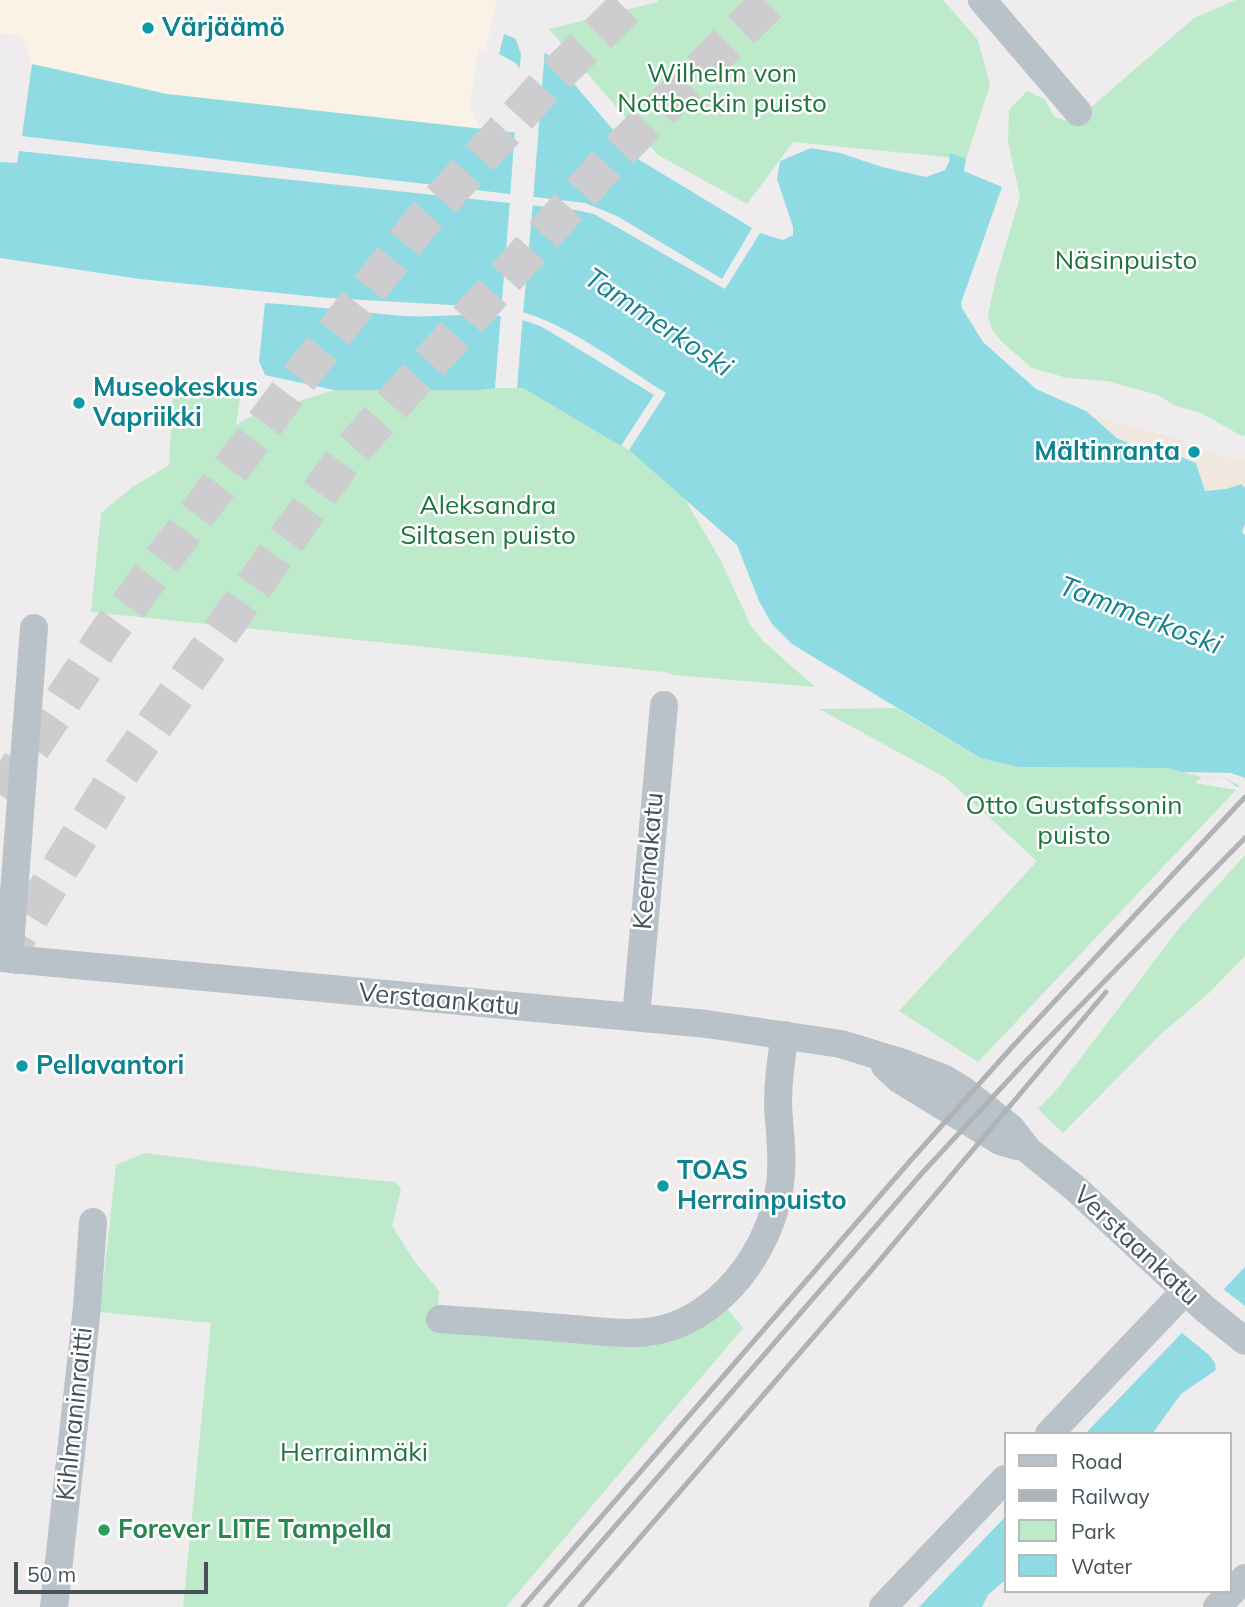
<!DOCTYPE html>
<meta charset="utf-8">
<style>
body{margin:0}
#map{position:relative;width:1245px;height:1607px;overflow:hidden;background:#efeced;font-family:Mulish,sans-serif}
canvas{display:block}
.legend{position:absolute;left:1004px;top:1432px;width:228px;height:161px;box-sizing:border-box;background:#fff;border:2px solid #b5babc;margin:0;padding:9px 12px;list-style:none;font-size:21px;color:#465258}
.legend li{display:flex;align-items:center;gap:14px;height:35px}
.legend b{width:35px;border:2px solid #b5babc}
.scale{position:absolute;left:14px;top:1562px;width:194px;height:32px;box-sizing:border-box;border:4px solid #465258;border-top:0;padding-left:9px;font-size:21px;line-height:24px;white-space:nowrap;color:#465258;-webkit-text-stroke:5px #fff;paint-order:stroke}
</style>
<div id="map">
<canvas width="1245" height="1607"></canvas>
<ul class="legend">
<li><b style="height:9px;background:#b9c2c8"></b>Road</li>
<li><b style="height:9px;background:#afb3b6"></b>Railway</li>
<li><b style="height:19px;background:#bdeaca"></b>Park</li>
<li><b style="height:19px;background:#8edbe4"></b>Water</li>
</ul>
<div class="scale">50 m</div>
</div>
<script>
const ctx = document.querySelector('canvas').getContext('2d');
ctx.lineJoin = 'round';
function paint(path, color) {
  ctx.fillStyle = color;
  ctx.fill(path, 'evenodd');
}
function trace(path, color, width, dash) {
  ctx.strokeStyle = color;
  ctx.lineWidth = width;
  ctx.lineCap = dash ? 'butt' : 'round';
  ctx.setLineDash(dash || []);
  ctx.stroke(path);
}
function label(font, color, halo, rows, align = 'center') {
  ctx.font = font + ' Mulish,sans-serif';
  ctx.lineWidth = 5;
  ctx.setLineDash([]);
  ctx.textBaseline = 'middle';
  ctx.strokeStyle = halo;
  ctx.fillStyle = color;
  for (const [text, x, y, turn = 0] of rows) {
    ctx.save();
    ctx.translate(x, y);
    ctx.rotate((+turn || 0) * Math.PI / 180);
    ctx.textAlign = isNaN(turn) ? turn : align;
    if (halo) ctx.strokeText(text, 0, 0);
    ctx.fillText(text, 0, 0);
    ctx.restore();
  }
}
const commercial = new Path2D(`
 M0,0H496L497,2L485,52L478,49L470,109L480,128L167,94L32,64L22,36L0,33Z`);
const green = new Path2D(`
 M658,0H943L978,40L990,85L966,159L793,142L747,204L658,155L549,29L657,2Z
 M1236,0H1245V436L1240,435L1201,413L1176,406L1158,395L1108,381L1067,378L1032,368L1003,343L992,330L988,315L996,278L1020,197L1008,142L1009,110L1027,91L1044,99L1055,117L1073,123L1194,18Z
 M504,387L523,388L629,450L683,496L721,561L751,626L763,641L815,687L674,675L664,672L91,612L101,513L131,488L169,465L173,396L240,398L236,425L252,416L334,390H481Z
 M896,708L979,758L1018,767L1167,768L1202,777L1195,783L1236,790L978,1062L899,1011L1037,861L946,778L819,709Z
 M1245,855V956L1210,992L1160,1035L1063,1133L1038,1109L1058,1088L1180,927Z
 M145,1153L311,1174L395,1182L401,1189L392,1226L415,1262L439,1291L437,1323L571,1335L725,1306L743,1328L506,1607H183L211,1323L100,1312L116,1165Z`);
const sand = new Path2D(`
 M1093,417L1175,438L1195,447L1240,461L1245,460V488L1241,484L1226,489L1205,492L1196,463L1181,457L1170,446C1130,451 1122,442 1093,417Z`);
const water = new Path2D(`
 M504,34L535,46L551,57L638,159L752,228L722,279L617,216L585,203L22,136L32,64L167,94L519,133L539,118L541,106L536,93L516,63L499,54Z
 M811,148L840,153L882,167L926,177L945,170L949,162L950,153L966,159L964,171L1002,187L961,303L962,308L983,342L1036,389L1086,411L1117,438L1132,445L1147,449L1170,446L1177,450L1181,457L1196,463L1205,491L1226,489L1241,484L1245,488V524L1242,532L1245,535V792L1225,778L1202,777L1167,768L1018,767L980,758L792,644L772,624L759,601L737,545L629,450L666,393C617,363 562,318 505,308L328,298L140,279L0,258V162L17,163L19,151L576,210L594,214L725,289L760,233L783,240L793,235V227L777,179L780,161Z
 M265,303C312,306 358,312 405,316C454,319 504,305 549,331L654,395L621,446L523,388L504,387L481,390H334L265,375L259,361Z
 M1245,1267V1339L1154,1434H1085Z
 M1005,1517V1589L988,1607H919Z`);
const pier = new Path2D(`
 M514,34L537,43L545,48L533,201L510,198L515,129L529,124L535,116L538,107L533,95L519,75L521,54Z
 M510,200L533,202L523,315L514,313L523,315L517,388H495Z
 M1182,772L1231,773L1245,778V795L1237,789L1239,786L1225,778L1202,777Z
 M1223,1289L1245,1306V1339L1216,1370L1208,1383L1159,1434H1152L1181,1394L1216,1370L1215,1363L1209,1355L1182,1333Z
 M1005,1580V1589L988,1607H982L988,1595Z`);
const trunkTunnel = new Path2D(`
 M0,795L107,634L296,382L423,220L548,83L633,0
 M0,965L110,787L344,459L611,159L771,0`);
const minor = new Path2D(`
 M982,0L1078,112
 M0,958L707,1024L841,1044L906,1064L943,1078L963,1090L1011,1128L1028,1150L1076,1189L1205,1309L1245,1341
 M9,959L34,628
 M636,1017L664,705
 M885,1066L899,1079L1000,1141L1017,1146
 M440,1319C484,1322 528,1325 573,1329C597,1331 623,1335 647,1332C718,1324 771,1251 780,1184C784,1157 779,1130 778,1104C778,1080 781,1058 785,1035
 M1049,1434L1185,1291
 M54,1607L87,1307L93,1222
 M883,1607L1005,1479
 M1217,1607L1245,1578`);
const rail = new Path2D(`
 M523,1607L911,1160L1013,1046L1245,797
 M545,1607L923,1172L1028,1059L1245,838
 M580,1607L875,1266L1106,992`);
const markers = [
 [148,28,7,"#0f9aa8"],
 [79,403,7,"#0f9aa8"],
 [1194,452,7,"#0f9aa8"],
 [22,1066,7,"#0f9aa8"],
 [663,1186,7,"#0f9aa8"],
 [104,1530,7,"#2e9e5b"]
];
const cultureNames = [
 ["Värjäämö",162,28],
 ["Museokeskus",93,388],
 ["Vapriikki",93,418],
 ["Mältinranta",1180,452,"right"],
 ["Pellavantori",36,1066],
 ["TOAS",677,1171],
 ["Herrainpuisto",677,1201]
];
const parkNames = [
 ["Wilhelm von",722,74],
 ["Nottbeckin puisto",722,104],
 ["Näsinpuisto",1126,261],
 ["Aleksandra",488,506],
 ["Siltasen puisto",488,536],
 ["Otto Gustafssonin",1074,806],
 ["puisto",1074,836],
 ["Herrainmäki",354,1453]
];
const streetNames = [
 ["Keernakatu",649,861,-85],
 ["Verstaankatu",439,1000,5],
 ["Verstaankatu",1136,1246,43],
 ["Kihlmaninraitti",75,1414,-84]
];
const leisureNames = [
 ["Forever LITE Tampella",118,1530]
];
const waterNames = [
 ["Tammerkoski",658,323,34],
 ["Tammerkoski",1140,616,21]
];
paint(commercial, '#faf2e6');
paint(green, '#bdeaca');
paint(sand, '#f0e8de');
paint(water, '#8edbe4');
paint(pier, '#efeced');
trace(trunkTunnel, '#cdcdcf', 38, [38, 19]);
trace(minor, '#b9c2c8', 28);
trace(rail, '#afb3b6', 5);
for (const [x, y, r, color] of markers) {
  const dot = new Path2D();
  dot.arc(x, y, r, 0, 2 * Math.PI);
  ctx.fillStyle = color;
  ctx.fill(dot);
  trace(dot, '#fff', 2.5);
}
label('bold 26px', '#0d838f', '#fff', cultureNames, 'left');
label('26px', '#1e733f', '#fff', parkNames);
label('26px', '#465258', '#fff', streetNames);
label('bold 26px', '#27864d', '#fff', leisureNames, 'left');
label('italic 28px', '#16818c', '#fff', waterNames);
</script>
